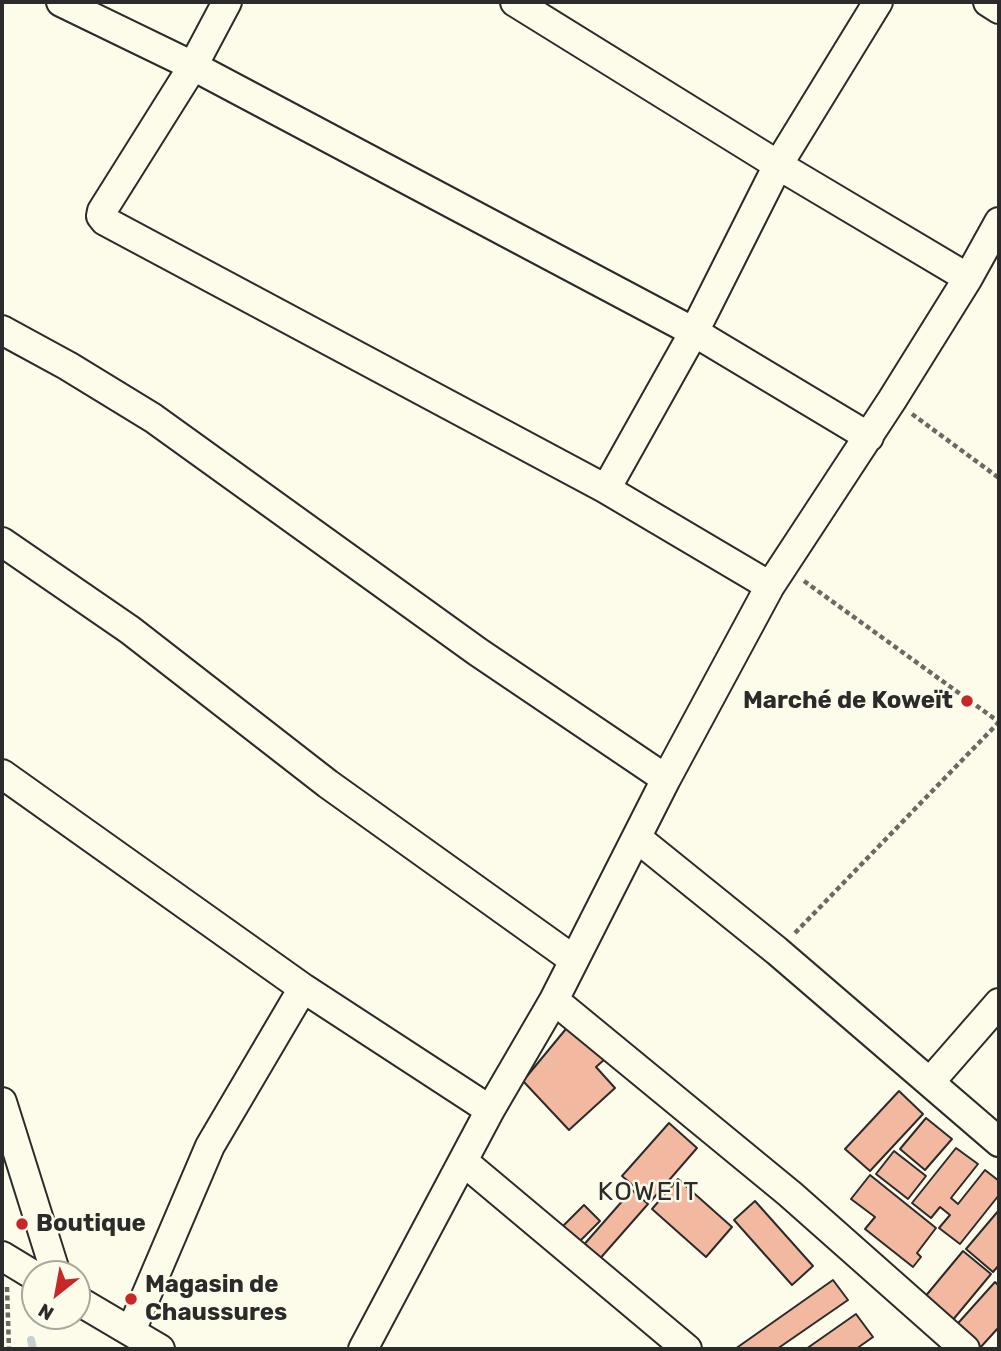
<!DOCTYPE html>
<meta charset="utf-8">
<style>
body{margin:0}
#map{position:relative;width:1001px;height:1351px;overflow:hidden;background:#fdfbea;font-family:Rubik,sans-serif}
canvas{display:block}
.frame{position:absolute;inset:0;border:4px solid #2b2b2b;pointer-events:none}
.north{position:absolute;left:21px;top:1260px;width:70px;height:70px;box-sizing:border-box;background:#fdfbea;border:2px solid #a9a89e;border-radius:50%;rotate:211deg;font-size:19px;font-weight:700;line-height:28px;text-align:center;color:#2b2b2b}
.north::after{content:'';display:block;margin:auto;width:24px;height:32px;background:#c62828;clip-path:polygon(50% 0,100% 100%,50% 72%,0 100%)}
</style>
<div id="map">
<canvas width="1001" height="1351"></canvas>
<div class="frame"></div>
<div class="north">N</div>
</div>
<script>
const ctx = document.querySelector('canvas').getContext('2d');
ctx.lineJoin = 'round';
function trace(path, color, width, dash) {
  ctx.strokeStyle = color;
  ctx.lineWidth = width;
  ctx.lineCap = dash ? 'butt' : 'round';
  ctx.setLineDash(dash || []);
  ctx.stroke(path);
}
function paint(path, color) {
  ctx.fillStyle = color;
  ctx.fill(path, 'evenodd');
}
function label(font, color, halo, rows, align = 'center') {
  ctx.font = font + ' Rubik,sans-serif';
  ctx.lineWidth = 5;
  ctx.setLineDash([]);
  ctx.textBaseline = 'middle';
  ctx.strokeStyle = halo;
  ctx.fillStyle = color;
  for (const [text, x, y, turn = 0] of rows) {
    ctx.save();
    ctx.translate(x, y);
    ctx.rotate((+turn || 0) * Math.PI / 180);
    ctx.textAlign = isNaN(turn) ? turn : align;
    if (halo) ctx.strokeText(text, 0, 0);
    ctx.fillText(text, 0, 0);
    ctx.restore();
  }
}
const stream = new Path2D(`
 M31,1340L33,1349`);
const building = new Path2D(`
 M570,1024L606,1058L596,1067L615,1088L569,1130L523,1081Z
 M899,1091L923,1114L870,1171L845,1149Z
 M926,1118L952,1139L925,1170L900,1149Z
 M669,1123L697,1148L651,1201L622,1176Z
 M956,1148L978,1164L951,1198L958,1204L985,1170L999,1181V1195L960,1244L939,1228L950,1215L940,1207L931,1218L912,1203Z
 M894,1151L926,1176L908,1199L876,1174Z
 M870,1175L936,1228L917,1253L921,1257L913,1267L865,1229L875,1217L851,1199Z
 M678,1179L732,1227L706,1257L652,1209Z
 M632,1190L648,1204L597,1262L581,1248Z
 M755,1201L813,1266L792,1285L734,1220Z
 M584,1205L600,1221L577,1244L561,1228Z
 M999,1210V1265L993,1272L966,1249Z
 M963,1251L991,1274L947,1327L919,1304Z
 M833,1280L848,1300L777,1349H735Z
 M995,1282L999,1286V1327L979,1349H971L951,1331Z
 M856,1314L873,1337L856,1349H806Z`);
const path = new Path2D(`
 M912,414L999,478
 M804,581L999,722
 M795,933L999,722
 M7,1287L9,1349`);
const minor = new Path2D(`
 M61,2L193,66L694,332L869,437
 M227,2L193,66L102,211L101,216L105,221L606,489L770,586
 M515,2L778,165L968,278
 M988,2L999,9
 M2,330L68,366L153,418L478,652L666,779
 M606,489L694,332L778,165L878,2
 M2,542L130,630L328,784L574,960
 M2,774L303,988L490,1110
 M637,838L777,951L999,1142
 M554,1000L790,1194L965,1349
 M930,1082L999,1003
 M2,1102L56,1274
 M464,1162L687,1349
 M2,1256L35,1276
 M77,1300L160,1349
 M131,1331L210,1146L303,988
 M363,1349L490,1110L554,1000L666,779L770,586L892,400L968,278L999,222`);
const markers = [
 [967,701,7,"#c62828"],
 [22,1224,7,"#c62828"],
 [131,1299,7,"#c62828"]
];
const poiNames = [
 ["Marché de Koweït",953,701,"right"],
 ["Boutique",36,1224],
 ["Magasin de",145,1285],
 ["Chaussures",145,1313]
];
const neighbourhoodNames = [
 ["KOWEIT",649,1192]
];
trace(stream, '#c7d0d0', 8);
paint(building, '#f2b8a0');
trace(building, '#2b2b2b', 2);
trace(minor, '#2b2b2b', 32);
trace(path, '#6a6964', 4.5, [5, 3.5]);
trace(minor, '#fdfbea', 28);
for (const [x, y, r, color] of markers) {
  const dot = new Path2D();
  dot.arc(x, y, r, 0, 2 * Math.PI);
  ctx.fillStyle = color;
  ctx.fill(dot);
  trace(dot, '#fdfbea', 2.5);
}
label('bold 24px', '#2b2b2b', '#fdfbea', poiNames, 'left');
ctx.letterSpacing = '2px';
label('26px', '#2b2b2b', '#fdfbea', neighbourhoodNames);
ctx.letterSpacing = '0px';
</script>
